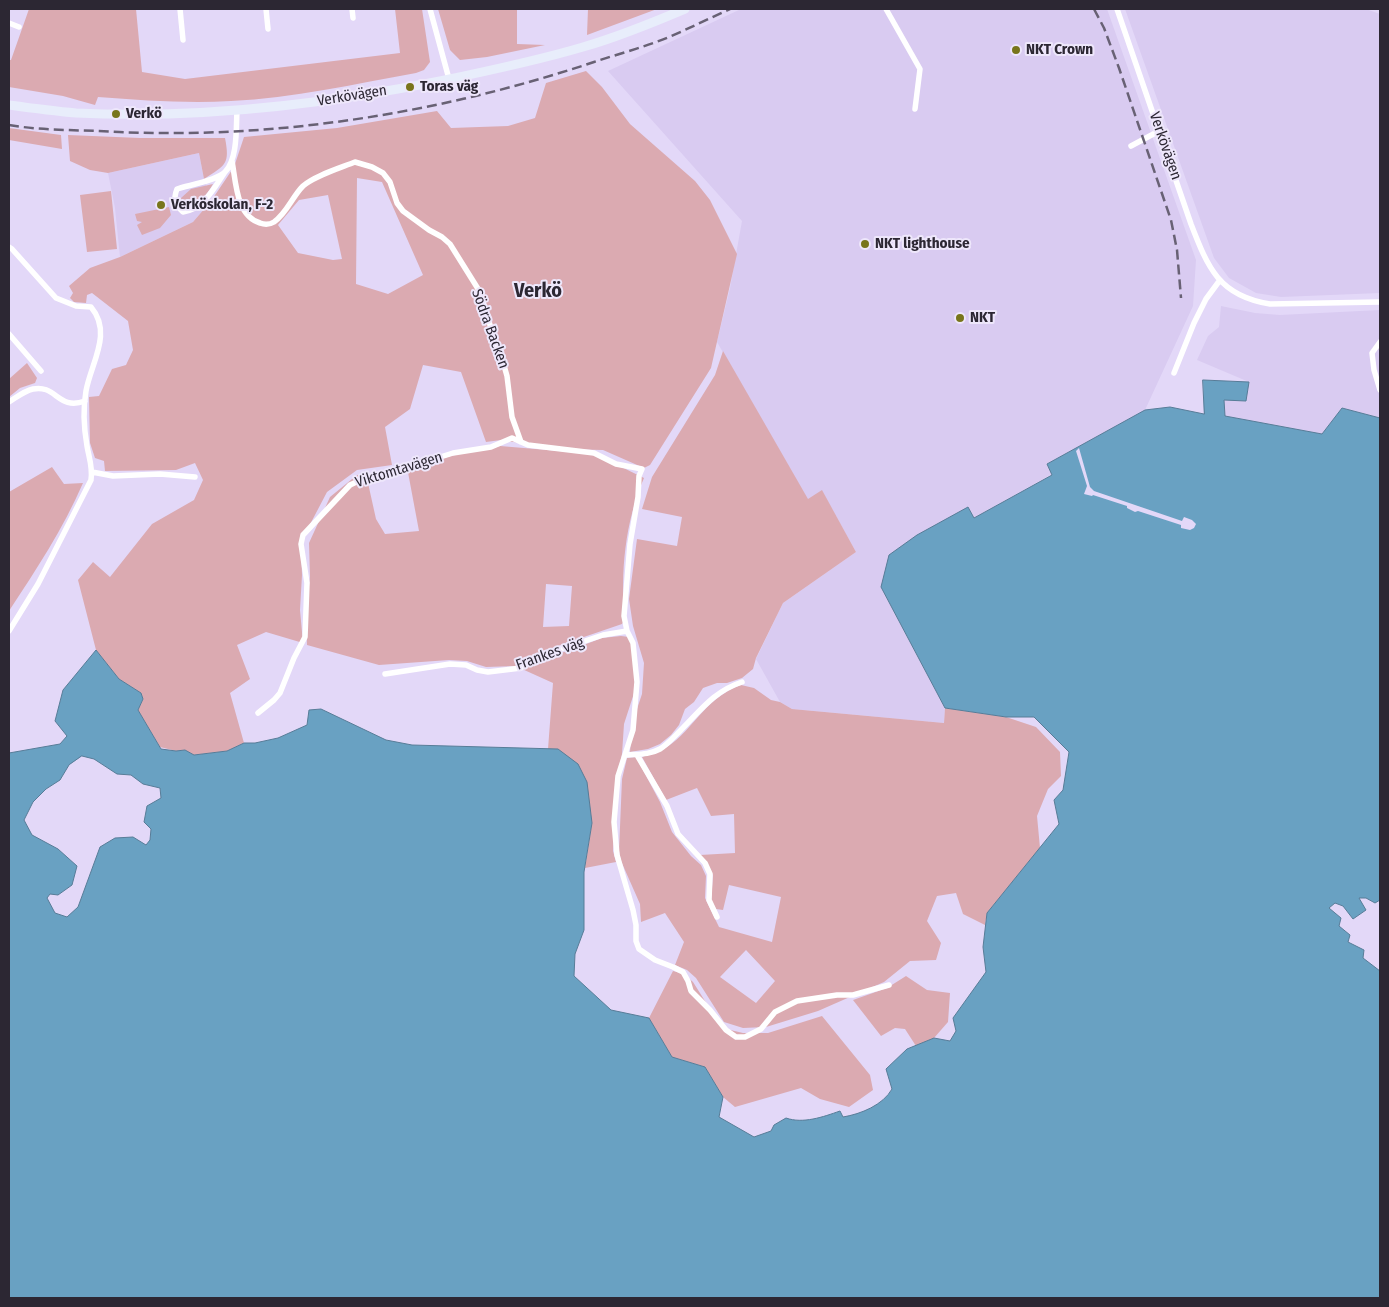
<!DOCTYPE html>
<meta charset="utf-8">
<style>
body{margin:0}
#map{position:relative;width:1389px;height:1307px;overflow:hidden;background:#e3d8f8;font-family:"Fira Sans Condensed",sans-serif}
canvas{display:block}
.frame{position:absolute;inset:0;border:10px solid #2c2733;pointer-events:none}
</style>
<div id="map">
<canvas width="1389" height="1307"></canvas>
<div class="frame"></div>
</div>
<script>
const ctx = document.querySelector('canvas').getContext('2d');
ctx.lineJoin = 'round';
function paint(path, color) {
  ctx.fillStyle = color;
  ctx.fill(path, 'evenodd');
}
function trace(path, color, width, dash) {
  ctx.strokeStyle = color;
  ctx.lineWidth = width;
  ctx.lineCap = dash ? 'butt' : 'round';
  ctx.setLineDash(dash || []);
  ctx.stroke(path);
}
function label(font, color, halo, rows, align = 'center') {
  ctx.font = font + ' "Fira Sans Condensed",sans-serif';
  ctx.lineWidth = 4;
  ctx.setLineDash([]);
  ctx.textBaseline = 'middle';
  ctx.strokeStyle = halo;
  ctx.fillStyle = color;
  for (const [text, x, y, turn = 0] of rows) {
    ctx.save();
    ctx.translate(x, y);
    ctx.rotate((+turn || 0) * Math.PI / 180);
    ctx.textAlign = isNaN(turn) ? turn : align;
    if (halo) ctx.strokeText(text, 0, 0);
    ctx.fillText(text, 0, 0);
    ctx.restore();
  }
}
const built = new Path2D(`
 M741,9H1107L1196,260L1193,306L1145,410L1047,464L1052,474L974,518L967,507L881,587L945,708L944,723L792,709L780,702L756,659L783,603L856,552L822,491L808,500L717,342L730,288L742,221L608,71Z
 M1125,9H1366L1380,14V293L1281,297L1256,293L1229,278L1214,258Z
 M199,153L204,179L211,201L193,222L120,257L115,208L108,173Z
 M1221,306L1255,313L1280,315L1380,310V418L1342,408L1322,434L1224,416L1223,399L1249,382L1197,360L1208,336L1219,327Z`);
const green = new Path2D(`
 M29,9H136L142,72L185,79L400,53L395,9H422L430,62L424,70L416,73C355,84 293,98 231,101C187,104 142,100 98,97L95,105L63,96L9,87V60H11Z
 M438,9H517V44L545,45L487,57L460,60L450,50Z
 M588,9H657L587,35Z
 M586,71L602,87L630,124L695,181L710,200L737,254L711,368L650,465L644,468L603,450L558,449L501,440L486,442L461,372L423,365L410,409L385,427L392,465L357,470L327,492L305,534L301,544L302,575L300,610L303,643L266,632L237,645L250,679L230,693L244,743L227,751L193,755L185,750L176,751L160,747L138,710L143,699L141,693L119,679L96,650L78,580L93,562L110,577L152,524L194,500L203,480L195,463L176,470L105,471L104,461L95,458L90,443L89,397L99,396L112,369L126,365L133,350L128,321L92,293L87,295L86,303L74,302L70,298L73,293L69,286L90,268L120,257L193,222L211,201L234,167L244,137L337,128L437,111L451,128L508,126L535,118L546,83ZM357,178L382,182L423,275L388,294L356,284ZM328,195L342,259L333,260L298,253L278,225L299,200Z
 M9,128L61,135L62,149L9,140Z
 M68,135L140,138H225C230,164 226,165 204,179L199,153L108,173L90,170L70,161Z
 M213,184C207,195 199,203 187,207L183,204L181,198L191,189Z
 M111,191L117,249L87,252L80,195Z
 M169,207L171,215L160,228L142,235L137,225L142,222L137,221L135,214Z
 M723,351L808,499L822,490L856,552L783,603L756,658L753,669L742,678L727,683H717L703,688L694,702L685,709L679,725L671,735L660,744L648,749L630,752L632,724L642,694L644,663L633,626L629,599L637,539L677,546L682,517L642,509L652,477L715,375Z
 M27,363L37,378L35,383L20,388L9,397V379Z
 M500,446L583,453L601,457L644,478C625,522 620,573 625,620L622,624L540,652L516,666L486,667L467,661L449,660L379,665L307,645L306,613L310,577L309,543L330,497L357,475L366,474L376,519L385,534L419,531L407,467L467,452ZM546,584L572,586L569,626L543,627Z
 M52,467L64,484L83,483C63,529 36,570 9,611V492Z
 M621,636L629,637L638,669L636,687L624,724L622,754L617,779L613,851L616,862L585,868L592,823L558,749H548L553,683L522,669L540,658L568,651L602,638Z
 M741,685L754,688L771,700L780,702L792,709L944,723L945,708L1006,717L1036,727L1060,752L1061,776L1048,789L1037,816L1040,848L987,913L985,925L963,914L956,893L937,896L927,921L941,943L936,960L910,961L884,982L818,1011L766,1027L743,1028L724,1022L696,978L687,970L675,965L684,942L665,913L641,922L640,904L621,861L619,851L622,779L627,758L636,757L660,802L672,832L691,856L701,865L706,876L705,898L719,927L772,942L781,897L729,885L723,910L716,909L711,902L713,875L700,855L735,853L734,814L711,816L697,788L666,800L642,757C647,755 655,754 660,751C692,735 702,699 741,685ZM746,950L775,981L756,1003L720,977Z
 M673,971L684,974L693,982L722,1028L743,1033H768L822,1016L870,1075L873,1090L849,1107L820,1099L801,1088L735,1107L723,1097L705,1067L672,1057L649,1018Z
 M906,976L927,990L950,993L948,1022L934,1038L916,1046L905,1029L895,1028L881,1036L853,1000L887,988Z`);
const water = new Path2D(`
 M1203,380L1249,382L1246,401L1224,400L1225,416L1322,434L1342,408L1380,418V900L1375,903L1366,898H1359L1366,910L1353,919L1343,906L1335,903L1329,908L1341,918L1339,926L1350,935L1348,942L1364,950L1363,958L1380,971V1298H9V753L60,744L67,736L55,721L63,690L96,650L119,679L141,693L143,699L138,710L161,749L176,751L185,750L194,755L227,751L244,743H255L278,738L307,725L309,710L321,709L386,740L412,745L558,749L578,764L587,782L592,823L584,872V930L575,954L574,976L611,1010L649,1018L672,1057L705,1067L723,1097L719,1117L754,1137L771,1131L774,1125L786,1118C803,1124 823,1117 840,1111L843,1117C861,1114 883,1105 892,1089L886,1069L907,1049L934,1038L950,1041L956,1031L953,1018L986,972L983,947L987,913L1059,824L1054,800L1063,790L1069,752L1034,717H1006L945,708L881,587L889,555L917,535L968,507L974,518L1052,475L1047,464L1145,410L1170,407L1204,414ZM82,756L94,759L117,774L131,775L143,784L160,788L161,798L147,806L144,822L151,829L150,840L146,845L133,837L115,838L100,847L78,907L67,917L55,913L47,898L50,894L58,895L72,885L77,866L58,849L32,835L24,820L33,802L46,789L60,780L69,765Z`);
const pier = new Path2D(`
 M1079,448L1090,487L1094,491L1182,521L1184,517L1192,520L1196,524L1194,528L1190,530L1181,528V525L1138,511L1135,512L1127,508V506L1093,495L1092,496L1084,494L1087,486L1076,451Z`);
const street = new Path2D(`
 M180,9L183,40
 M266,9L268,29
 M352,9L353,18
 M430,9L449,79
 M886,9L920,69L915,109
 M1117,9L1191,224C1208,268 1219,296 1270,304L1380,302
 M9,23L19,27
 M1131,146L1159,131
 M232,161C236,182 236,216 260,223C265,225 269,225 274,222C287,213 292,197 303,186C314,176 340,168 355,162L372,167L383,173L390,182L397,203L403,211L429,230L442,237L450,244L480,292L494,338L501,355L507,376L512,417L521,442
 M225,172C214,188 204,209 183,212C175,205 173,199 177,189C189,185 216,181 225,172C238,159 236,127 237,110
 M9,247L12,249L56,298L76,306L91,307C113,333 91,363 86,391C83,408 84,429 87,446C89,458 93,467 91,480L38,584L9,631
 M9,334L41,371
 M1380,342L1372,353L1374,370L1380,390
 M1174,373L1194,323L1206,299L1220,280
 M9,402C17,397 24,391 33,389C56,384 58,411 85,401
 M92,472L113,476L160,474L195,477
 M385,674L450,664L466,665L477,670L488,672L521,668L540,656L603,635L627,631
 M258,713L274,700L280,693L294,658L305,637L307,583L301,544L303,535L350,485L365,478L393,472L453,453L491,447L512,438L528,445L594,453L616,464L642,469L639,476L638,497L630,544L624,616L627,631L633,643L637,682L633,730L618,776L614,822L617,855L633,910L636,925V941L639,949L655,960L673,967L683,972L688,981L691,991L710,1010L726,1030L736,1037H745L761,1029L775,1012L797,1001L837,995H853L889,985
 M626,755C638,754 649,755 660,749C667,745 674,737 680,731C700,711 714,691 742,682
 M637,755L667,806L678,834L705,863L710,874L709,900L717,917`);
const secondary = new Path2D(`
 M9,105C31,108 54,111 76,113C198,119 321,105 440,81C488,71 536,61 583,47C618,37 652,23 685,9`);
const rail = new Path2D(`
 M1094,9L1104,28L1119,68L1171,220L1177,250L1181,298
 M9,125C38,130 69,130 99,131C266,141 435,115 594,62C618,54 645,47 669,37C690,28 710,18 730,9`);
const markers = [
 [1016,50,5,"#78751b"],
 [410,87,5,"#78751b"],
 [116,114,5,"#78751b"],
 [161,205,5,"#78751b"],
 [865,244,5,"#78751b"],
 [960,318,5,"#78751b"]
];
const poiNames = [
 ["NKT Crown",1026,50],
 ["Toras väg",420,87],
 ["Verkö",126,114],
 ["Verköskolan, F-2",171,205],
 ["NKT lighthouse",875,244],
 ["NKT",970,318]
];
const streetNames = [
 ["Verkövägen",352,96,-9],
 ["Verkövägen",1165,146,71],
 ["Södra Backen",490,329,70],
 ["Viktomtavägen",399,470,-17],
 ["Frankes väg",550,654,-20]
];
const districtNames = [
 ["Verkö",538,291]
];
paint(built, '#d9cbf1');
paint(green, '#dbaab1');
paint(water, '#69a1c2');
trace(water, '#577c97', 1);
paint(pier, '#e3d8f8');
trace(street, '#fff', 5.5);
trace(secondary, '#e8edfb', 9);
trace(rail, '#686174', 2.5, [10, 5]);
for (const [x, y, r, color] of markers) {
  const dot = new Path2D();
  dot.arc(x, y, r, 0, 2 * Math.PI);
  ctx.fillStyle = color;
  ctx.fill(dot);
  trace(dot, '#eee7fb', 2);
}
label('bold 15px', '#2c2733', '#eee7fb', poiNames, 'left');
label('15px', '#2c2733', '#eee7fb', streetNames);
label('bold 20px', '#2c2733', '#eee7fb', districtNames);
</script>
